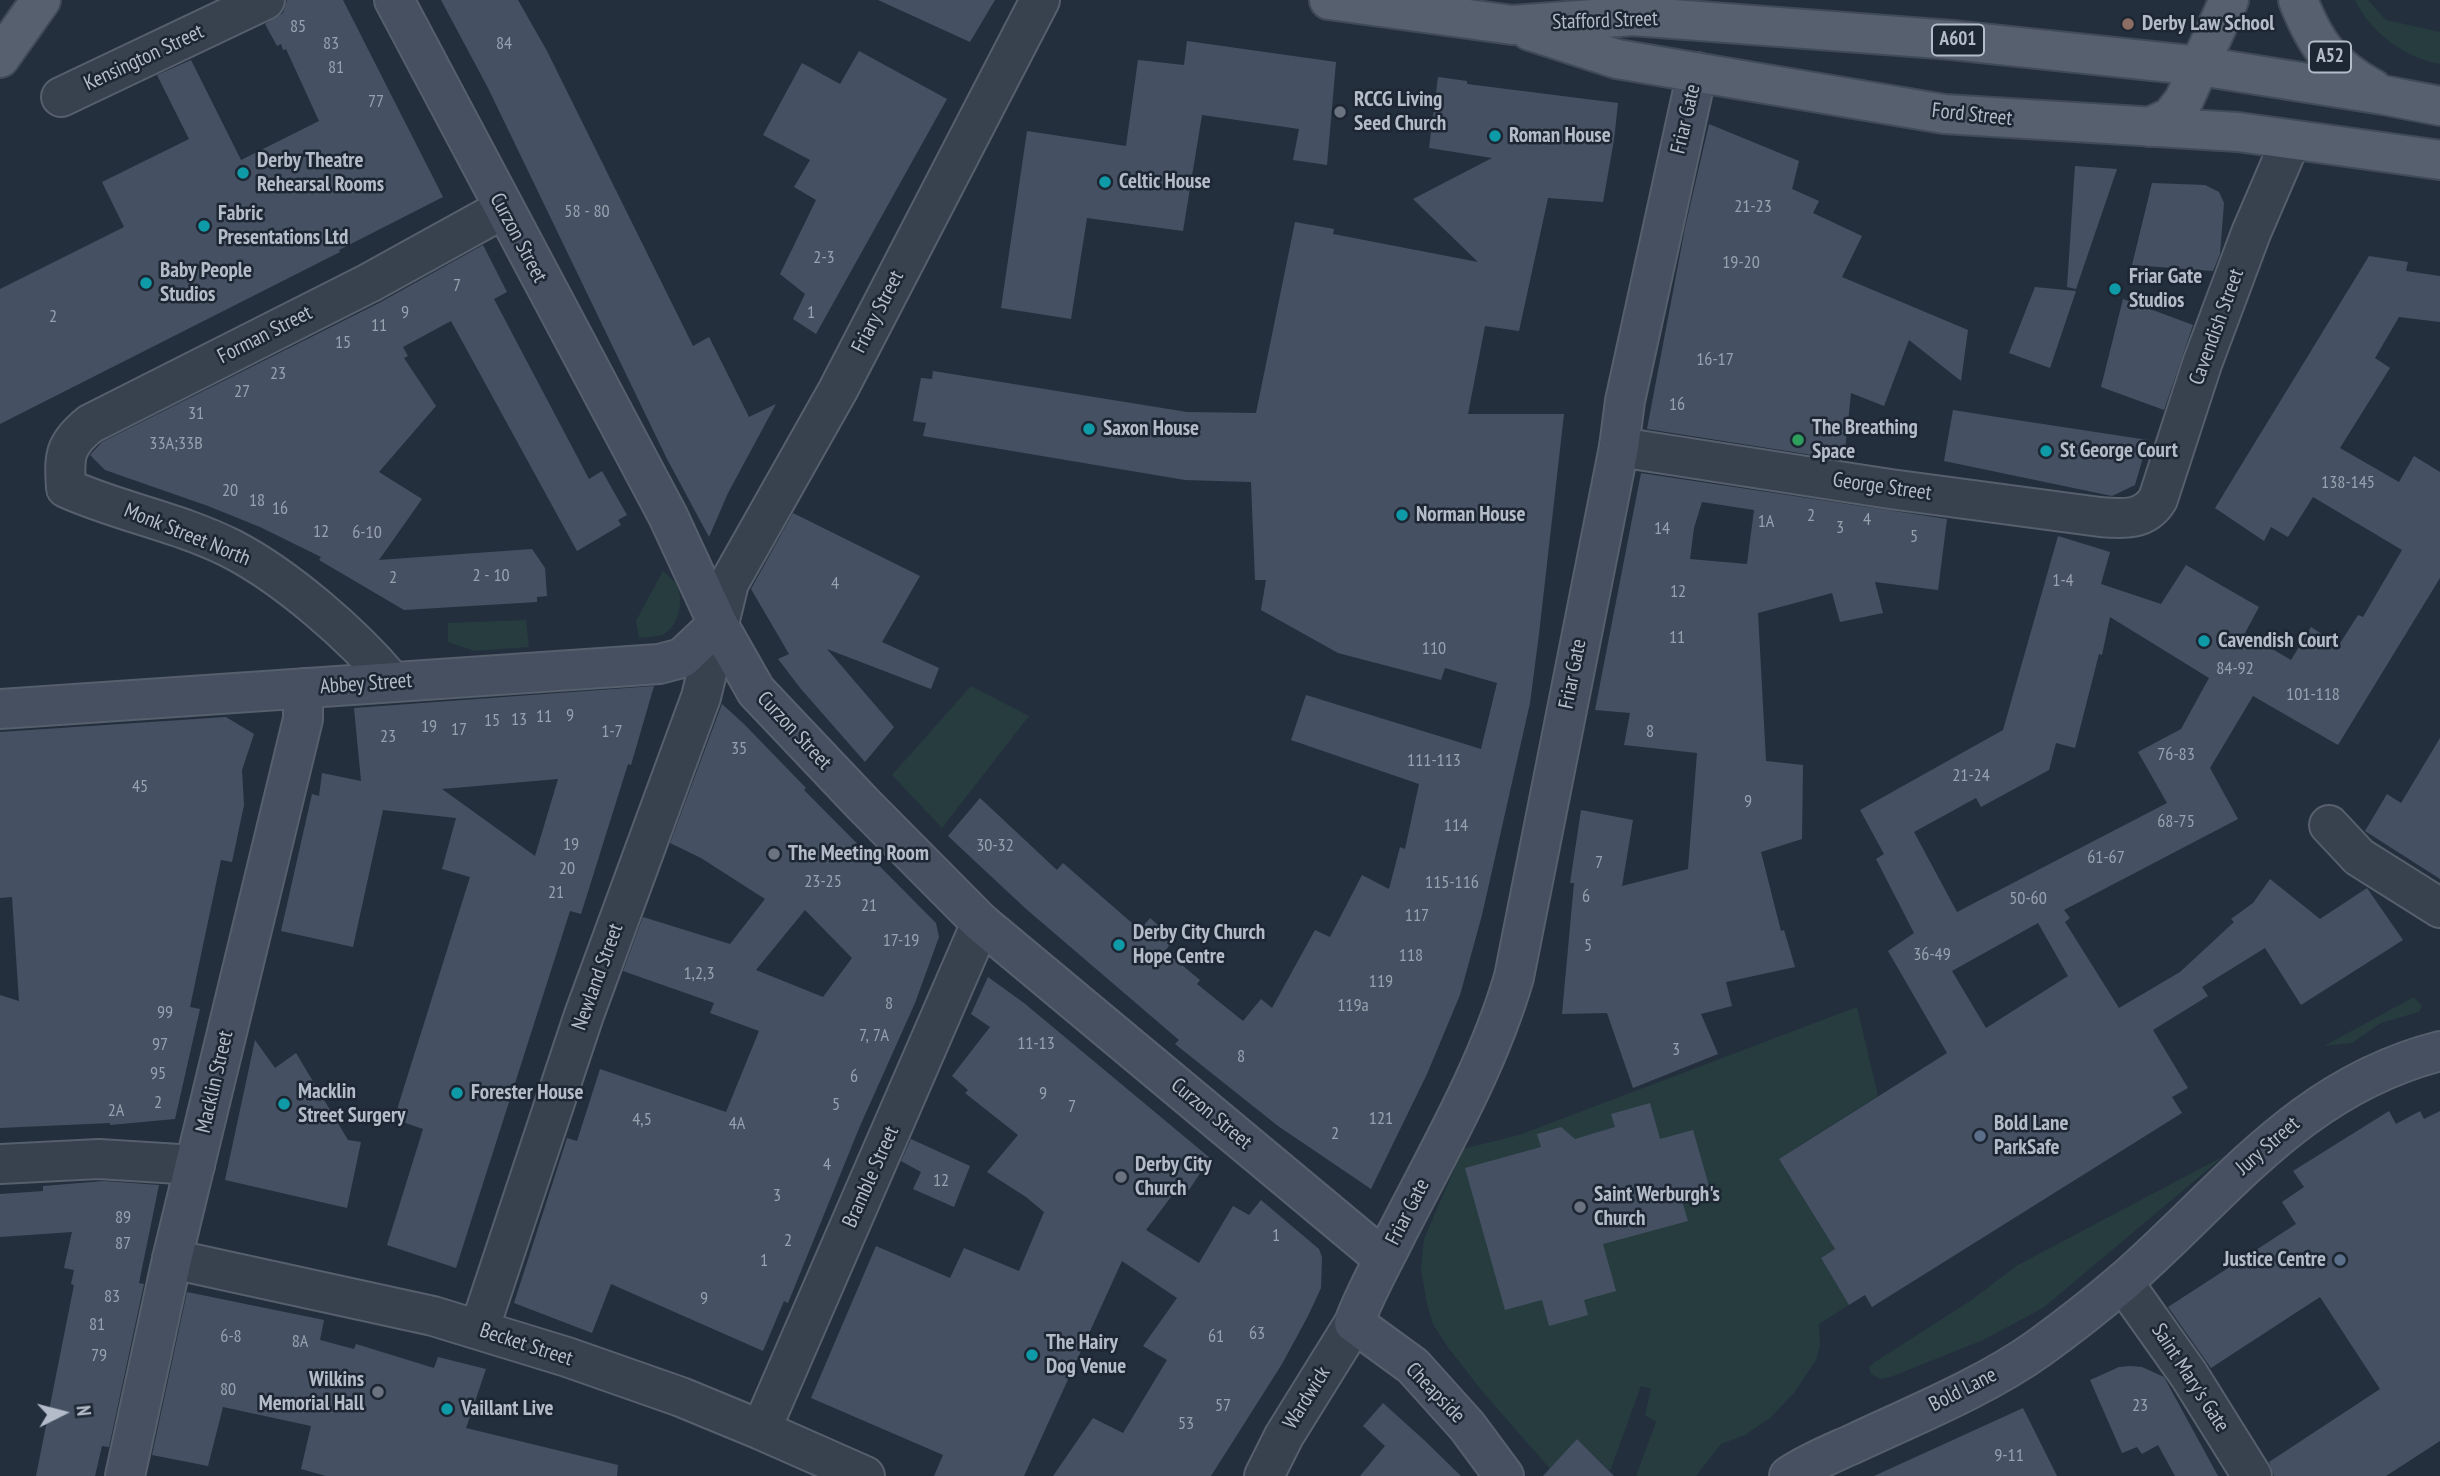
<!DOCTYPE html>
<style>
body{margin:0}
#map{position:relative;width:2440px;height:1476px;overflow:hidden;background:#242f3e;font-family:"PT Sans Narrow",sans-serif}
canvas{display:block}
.north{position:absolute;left:28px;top:1378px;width:70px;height:70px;-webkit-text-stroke:5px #1d2633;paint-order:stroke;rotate:84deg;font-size:19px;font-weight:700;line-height:28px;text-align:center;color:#b4bcc9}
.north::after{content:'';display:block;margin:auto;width:24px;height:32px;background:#b4bcc9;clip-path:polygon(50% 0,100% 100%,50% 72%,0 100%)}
</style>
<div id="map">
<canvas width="2440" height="1476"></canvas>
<div class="north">N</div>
</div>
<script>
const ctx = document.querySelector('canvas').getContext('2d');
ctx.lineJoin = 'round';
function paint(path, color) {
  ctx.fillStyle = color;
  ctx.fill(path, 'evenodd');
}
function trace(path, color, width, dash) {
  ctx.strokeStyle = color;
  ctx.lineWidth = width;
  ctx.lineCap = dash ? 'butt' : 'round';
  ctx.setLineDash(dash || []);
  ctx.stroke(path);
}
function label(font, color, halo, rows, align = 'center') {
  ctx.font = font + ' "PT Sans Narrow",sans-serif';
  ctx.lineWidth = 5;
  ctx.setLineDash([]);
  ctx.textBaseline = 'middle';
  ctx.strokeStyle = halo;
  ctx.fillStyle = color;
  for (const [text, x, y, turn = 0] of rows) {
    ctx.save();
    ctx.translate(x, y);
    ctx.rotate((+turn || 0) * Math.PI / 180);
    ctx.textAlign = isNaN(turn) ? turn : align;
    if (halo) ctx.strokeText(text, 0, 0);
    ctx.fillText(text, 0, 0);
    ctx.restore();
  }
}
const green = new Path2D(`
 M2355,0H2368L2386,20L2440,32V64C2405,58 2370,32 2355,0Z
 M663,571C667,575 673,579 676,584C685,599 679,627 662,635C655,637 646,637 639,638L636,621Z
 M526,620L529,647L474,651L448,642V623Z
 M971,686L1029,716L942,828L892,775Z
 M2414,997L2422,1006L2419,1012L2381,1023L2352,1043L2324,1046Z
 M1857,1007L1878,1096L1779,1159L1835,1249L1821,1258L1849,1305L1819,1324L1820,1345L1816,1360L1794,1393L1770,1418L1745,1435L1721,1444L1696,1476H1636L1656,1422L1645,1415L1651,1389L1641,1386L1610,1471L1577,1439L1550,1469L1482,1391L1447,1346L1433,1324L1427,1304L1421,1269L1424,1239L1463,1149L1519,1135Z
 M2224,1156L2043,1308L1983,1340L1893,1376L1881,1379L1871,1374L1869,1367L1875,1362L1973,1299L2016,1266Z`);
const building = new Path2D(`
 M287,0H343L443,197L339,250L340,252L0,424V289L124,227L102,182L189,139L157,75L191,60L241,160L319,121L286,49L283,50L281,44L277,46L265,24L283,13Z
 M441,0H518L547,51L693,346L709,337L749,417L776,404L728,493L709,537L666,457L488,88Z
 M878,0H995L970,42Z
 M1187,41L1336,62L1327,165L1293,160L1299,129L1202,115L1183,231L1087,218L1071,319L1001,308L1027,131L1126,146L1138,60L1184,65Z
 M859,51L947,99L816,334L793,319L805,294L780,274L816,200L794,187L810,160L763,135L802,63L840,84Z
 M1438,77L1467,81V84L1618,103L1614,140L1603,202L1548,198L1519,331L1485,326L1468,414H1564L1539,634L1530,703L1482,915L1460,995L1427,1074L1371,1189L1278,1126L1175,1044L1179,1040L1025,908L948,836L980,798L1057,870L1063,863L1140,930L1150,918L1174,939L1165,951L1200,980L1197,984L1243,1021L1261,999L1272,1008L1315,930L1330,937L1362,875L1389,889L1400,847L1405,849L1419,784L1291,740L1306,695L1481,749L1497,683L1445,668L1441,680L1338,653L1261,610L1266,580H1255L1251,482L1185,480L923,436L926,423L913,421L921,378L932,379L933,371L1187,412L1256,413L1295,222L1334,229L1333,234L1478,262L1413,199L1492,158L1429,148Z
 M1709,124L1799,161L1792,189L1819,201L1813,213L1862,236L1842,277L1968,330L1961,381L1909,340L1884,406L1851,393L1844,460L1647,429L1685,228Z
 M2075,166L2117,169L2076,289L2067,287Z
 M2152,183L2205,185L2219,192L2224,203L2220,254L2213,271L2132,265Z
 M483,245L507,292L494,299L589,479L602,471L627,515L618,520L621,525L577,551L451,321L403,347L408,356L404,358L436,406L379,472L422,499L379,560L532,549L545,568L547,596L537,597V602L404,610L319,560L321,557L260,527L208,506L105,470L90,455L102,442L379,303Z
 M2369,256L2408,262L2406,271L2440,276V322L2399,317L2375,358L2390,368L2340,448L2399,482L2414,456L2440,472V578L2338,745L2253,696L2210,768L2238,819L2064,910L2070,918L2065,922L2119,1008L2180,972L2234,922L2231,919L2253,903L2270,879L2320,919L2367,888L2403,940L2301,1005L2265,948L2202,987L2208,996L2153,1030L2188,1088L2172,1097L2182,1113L1872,1307L1865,1295L1849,1305L1821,1258L1835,1249L1779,1159L1947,1053L1888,951L1914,933L1876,859L1884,854L1860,810L2003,730L2058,536L2110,552L2101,584L2161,604L2186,565L2259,607L2245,633L2291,660L2311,627L2339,645L2358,615L2363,617L2402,550L2313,497L2288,537L2271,527L2264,541L2215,508ZM2110,617L2209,678L2181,729L2138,752L2167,803L1957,912L1914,832L1976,798L1981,807L2049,770L2056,743L2075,748L2099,654L2102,655ZM2038,923L2068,976L1986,1028L1952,971Z
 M2035,287L2076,291L2050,368L2009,353Z
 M2123,299L2193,325L2164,410L2101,387Z
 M1953,410L2010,419L2148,440L2135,485L2112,496L1944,461Z
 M1641,473L1947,519L1938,590L1875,582L1883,613L1840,622L1832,593L1758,613L1766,761L1803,765L1802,839L1761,852L1781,931L1784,930L1795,967L1726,982L1732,1006L1701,1014L1718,1054L1633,1088L1607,1013L1562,1014L1574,883H1570L1581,810L1633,820L1622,886L1688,869L1697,753L1624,745L1630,713L1595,710ZM1702,502L1754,510L1747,564L1690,559L1694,528Z
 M793,513L920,576L882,642L939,668L931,689L827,649L894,727L865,762L801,689L778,659L789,654L751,589Z
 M654,686L631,765L628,764L581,914L570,911L456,1268L387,1245L423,1129L394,1119L470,877L442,869L456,818L383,810L353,947L281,931L312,794L319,796L322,773L361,781L354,708ZM558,779L535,856L442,789Z
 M722,704L744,724L806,788L804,790L936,923L939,937L915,1003L860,1126L788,1303L784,1301L763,1351L611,1284L592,1333L514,1303L567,1138L577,1141L600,1069L726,1112L759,1031L710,1013L714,1003L623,971L643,917L730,944L765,899L701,858L670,843ZM805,910L852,958L823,997L756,970Z
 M226,717L254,734L242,770L244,805L232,862L221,860L190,1007L200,1009L175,1119L110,1125V1123L0,1128V995L19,1001L12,897L0,898V732Z
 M2440,738V879L2365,831L2387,794L2401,803Z
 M988,977L1024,1003L1210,1158L1189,1190L1180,1185L1146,1230L1199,1263L1233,1206L1249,1215L1261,1200L1319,1249L1322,1257L1321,1288L1308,1316L1282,1364L1211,1476H1053L1093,1418L1123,1433L1167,1360L1143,1346L1177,1298L1122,1261L1024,1476H934L943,1455L811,1398L876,1246L950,1278L964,1248L1019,1271L1044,1212L1026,1197L987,1172L1018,1135L965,1093L968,1090L952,1076L990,1027L971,1014Z
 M255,1040L275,1068L296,1053L348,1140L361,1142L347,1208L225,1180Z
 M1650,1103L1660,1139L1693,1130L1709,1186L1680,1194L1688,1221L1603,1244L1616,1291L1584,1300L1588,1315L1549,1326L1542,1300L1505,1310L1465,1168L1541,1147L1537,1134L1561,1127L1575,1139L1615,1127L1611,1114Z
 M2389,1111L2396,1124L2420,1111L2424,1119L2440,1111V1441L2386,1476H2274L2269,1462L2380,1389L2320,1297L2211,1368L2168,1307L2296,1224L2282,1202L2304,1187L2293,1171Z
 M911,1139L970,1166L954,1207L913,1189L921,1172L901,1161Z
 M104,1181L159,1185L139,1283L144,1284L109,1447L102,1446L95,1476H36L74,1285L71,1284L74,1270L64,1268L72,1232L0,1237V1194L43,1191V1186Z
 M187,1292L324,1320L320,1340L354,1349L356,1344L434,1368L438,1357L486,1369L466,1428L618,1465L617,1476H326L301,1469L311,1426L223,1407L208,1466L152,1455Z
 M2130,1366L2142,1367L2164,1377L2218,1476H2175L2158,1445L2142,1454L2137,1447L2122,1453L2090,1380L2119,1367Z
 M1383,1403L1424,1440L1461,1476H1360L1385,1446L1363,1426Z
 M2023,1408L2057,1476H1874Z
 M1577,1439L1614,1476H1543Z`);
const street = new Path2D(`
 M61,97L265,0
 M1619,447L1890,489L2100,517C2123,519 2145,521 2158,499L2202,364L2251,233L2291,140
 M392,682C353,635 286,577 232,549C179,522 119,512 66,488C64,456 64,445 90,424L369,283L503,209
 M2329,825L2359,857L2440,908
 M0,1164L99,1159L195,1165
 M172,1259L433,1316L567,1357L681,1397L761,1430L865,1476
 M2123,1282L2189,1375L2252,1476
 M479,1330L584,1015L701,697L729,583L838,390L1040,0
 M761,1430L981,923
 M1264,1476L1284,1436L1354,1323`);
const secondary = new Path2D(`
 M394,0L668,516L718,624L756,691L863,804L981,923L1384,1259
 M0,709L659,664L682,658L718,624
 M125,1476L172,1259L303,719V688
 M1504,1476L1467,1426L1413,1366L1354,1323C1366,1291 1383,1262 1398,1231C1440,1149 1488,1066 1514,977L1619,447L1625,401L1697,72
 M1789,1476C1810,1462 1833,1453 1855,1443C1915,1415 1986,1386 2039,1348C2068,1327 2096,1305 2123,1282C2226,1192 2299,1087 2440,1051`);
const primary = new Path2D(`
 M1329,0L1512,25L1633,16L1952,40L2200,66L2383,95L2440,106
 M2298,0C2315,44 2331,66 2373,89
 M1530,31L1617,59L1944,114L2238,132L2440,160
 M0,58L41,0
 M2149,127L2171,117L2184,100L2229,0`);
const markers = [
 [2128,24,7,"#8d6e63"],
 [1340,112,7,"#6b7280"],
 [1495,136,7,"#0f9aa8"],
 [243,173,7,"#0f9aa8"],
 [1105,182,7,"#0f9aa8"],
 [204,226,7,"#0f9aa8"],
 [146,283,7,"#0f9aa8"],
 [2115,289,7,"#0f9aa8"],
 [1089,429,7,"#0f9aa8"],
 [1798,440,7,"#2e9e5b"],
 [2046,451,7,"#0f9aa8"],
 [1402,515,7,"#0f9aa8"],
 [2204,641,7,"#0f9aa8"],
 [774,854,7,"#6b7280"],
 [1119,945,7,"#0f9aa8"],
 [457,1093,7,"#0f9aa8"],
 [284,1104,7,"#0f9aa8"],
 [1980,1136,7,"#5c6f8a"],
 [1121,1177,7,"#6b7280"],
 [1580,1207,7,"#6b7280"],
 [2340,1260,7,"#5c6f8a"],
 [1032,1355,7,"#0f9aa8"],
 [378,1392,7,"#6b7280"],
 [447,1409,7,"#0f9aa8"]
];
const numberNames = [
 ["85",298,27],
 ["83",331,44],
 ["84",504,44],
 ["81",336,68],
 ["77",376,102],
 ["21-23",1753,207],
 ["58 - 80",587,212],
 ["2-3",824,258],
 ["19-20",1741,263],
 ["7",457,286],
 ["9",405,313],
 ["1",811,313],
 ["2",53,317],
 ["11",379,326],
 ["15",343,343],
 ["16-17",1715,360],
 ["23",278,374],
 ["27",242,392],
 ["16",1677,405],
 ["31",196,414],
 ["33A;33B",176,444],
 ["138-145",2348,483],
 ["20",230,491],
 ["18",257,501],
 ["16",280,509],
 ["2",1811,516],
 ["4",1867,520],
 ["1A",1766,522],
 ["3",1840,528],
 ["14",1662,529],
 ["12",321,532],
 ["6-10",367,533],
 ["5",1914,537],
 ["2 - 10",491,576],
 ["2",393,578],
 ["1-4",2063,581],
 ["4",835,584],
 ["12",1678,592],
 ["11",1677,638],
 ["110",1434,649],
 ["84-92",2235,669],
 ["101-118",2313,695],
 ["9",570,716],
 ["11",544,717],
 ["13",519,720],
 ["15",492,721],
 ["19",429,727],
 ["17",459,730],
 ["1-7",612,732],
 ["8",1650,732],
 ["23",388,737],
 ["35",739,749],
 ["76-83",2176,755],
 ["111-113",1434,761],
 ["21-24",1971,776],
 ["45",140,787],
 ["9",1748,802],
 ["68-75",2176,822],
 ["114",1456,826],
 ["19",571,845],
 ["30-32",995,846],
 ["61-67",2106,858],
 ["7",1599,863],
 ["20",567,869],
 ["23-25",823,882],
 ["115-116",1452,883],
 ["21",556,893],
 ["6",1586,897],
 ["50-60",2028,899],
 ["21",869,906],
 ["117",1417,916],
 ["17-19",901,941],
 ["5",1588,946],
 ["36-49",1932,955],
 ["118",1411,956],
 ["1,2,3",699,974],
 ["119",1381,982],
 ["8",889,1004],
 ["119a",1353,1006],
 ["99",165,1013],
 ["7, 7A",874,1036],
 ["11-13",1036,1044],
 ["97",160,1045],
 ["3",1676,1050],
 ["8",1241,1057],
 ["95",158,1074],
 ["6",854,1077],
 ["9",1043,1094],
 ["2",158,1103],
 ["5",836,1105],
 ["7",1072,1107],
 ["2A",116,1111],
 ["121",1381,1119],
 ["4,5",642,1120],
 ["4A",737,1124],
 ["2",1335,1134],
 ["4",827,1165],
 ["12",941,1181],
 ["3",777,1196],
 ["89",123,1218],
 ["1",1276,1236],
 ["2",788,1241],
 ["87",123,1244],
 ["1",764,1261],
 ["83",112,1297],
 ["9",704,1299],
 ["81",97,1325],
 ["63",1257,1334],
 ["6-8",231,1337],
 ["61",1216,1337],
 ["8A",300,1342],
 ["79",99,1356],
 ["80",228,1390],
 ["57",1223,1406],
 ["23",2140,1406],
 ["53",1186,1424],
 ["9-11",2009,1456]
];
const shields = [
 [1958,40,52],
 [2330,57,42]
];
const shieldNames = [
 ["A601",1958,40],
 ["A52",2330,57]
];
const streetNames = [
 ["Stafford Street",1605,21,-2],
 ["Kensington Street",144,58,-25],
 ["Ford Street",1972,115,6],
 ["Friar Gate",1686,119,-77],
 ["Curzon Street",518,238,62],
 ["Friary Street",878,312,-63],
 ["Cavendish Street",2217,327,-70],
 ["Forman Street",265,335,-27],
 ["George Street",1882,487,8],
 ["Monk Street North",187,535,22],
 ["Friar Gate",1573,674,-79],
 ["Abbey Street",366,684,-4],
 ["Curzon Street",794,731,47],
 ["Newland Street",598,977,-70],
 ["Macklin Street",215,1082,-77],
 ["Curzon Street",1211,1114,40],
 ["Jury Street",2268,1146,-41],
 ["Bramble Street",871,1177,-66],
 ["Friar Gate",1408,1212,-63],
 ["Becket Street",526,1345,18],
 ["Saint Mary's Gate",2190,1378,57],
 ["Bold Lane",1963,1390,-27],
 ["Cheapside",1435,1393,46],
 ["Wardwick",1307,1398,-58]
];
const poiNames = [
 ["Derby Law School",2142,24],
 ["RCCG Living",1354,100],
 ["Seed Church",1354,124],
 ["Roman House",1509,136],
 ["Derby Theatre",257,161],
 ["Rehearsal Rooms",257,185],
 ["Celtic House",1119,182],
 ["Fabric",218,214],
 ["Presentations Ltd",218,238],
 ["Baby People",160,271],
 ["Studios",160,295],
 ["Friar Gate",2129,277],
 ["Studios",2129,301],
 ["The Breathing",1812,428],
 ["Space",1812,452],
 ["Saxon House",1103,429],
 ["St George Court",2060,451],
 ["Norman House",1416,515],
 ["Cavendish Court",2218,641],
 ["The Meeting Room",788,854],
 ["Derby City Church",1133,933],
 ["Hope Centre",1133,957],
 ["Macklin",298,1092],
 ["Street Surgery",298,1116],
 ["Forester House",471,1093],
 ["Bold Lane",1994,1124],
 ["ParkSafe",1994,1148],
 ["Derby City",1135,1165],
 ["Church",1135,1189],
 ["Saint Werburgh's",1594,1195],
 ["Church",1594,1219],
 ["Justice Centre",2326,1260,"right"],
 ["The Hairy",1046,1343],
 ["Dog Venue",1046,1367],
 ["Wilkins",364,1380,"right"],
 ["Memorial Hall",364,1404,"right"],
 ["Vaillant Live",461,1409]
];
paint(green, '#263c3f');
paint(building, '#455162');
trace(street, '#565f6c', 42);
trace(secondary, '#565f6c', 42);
trace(primary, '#414a57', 42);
trace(street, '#38414e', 38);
trace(secondary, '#465061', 38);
trace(primary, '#56606e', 38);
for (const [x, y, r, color] of markers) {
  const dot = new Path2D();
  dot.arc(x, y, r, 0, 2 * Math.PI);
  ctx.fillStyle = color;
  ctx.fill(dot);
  trace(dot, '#1d2633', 2.5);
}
label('18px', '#98a1af', null, numberNames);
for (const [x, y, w] of shields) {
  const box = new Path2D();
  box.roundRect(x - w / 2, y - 15.5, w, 31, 5);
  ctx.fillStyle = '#1d2633';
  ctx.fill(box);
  trace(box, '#b4bcc9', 2);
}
label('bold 19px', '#b4bcc9', null, shieldNames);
label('21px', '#b4bcc9', '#1d2633', streetNames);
label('bold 21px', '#b4bcc9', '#1d2633', poiNames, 'left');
</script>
